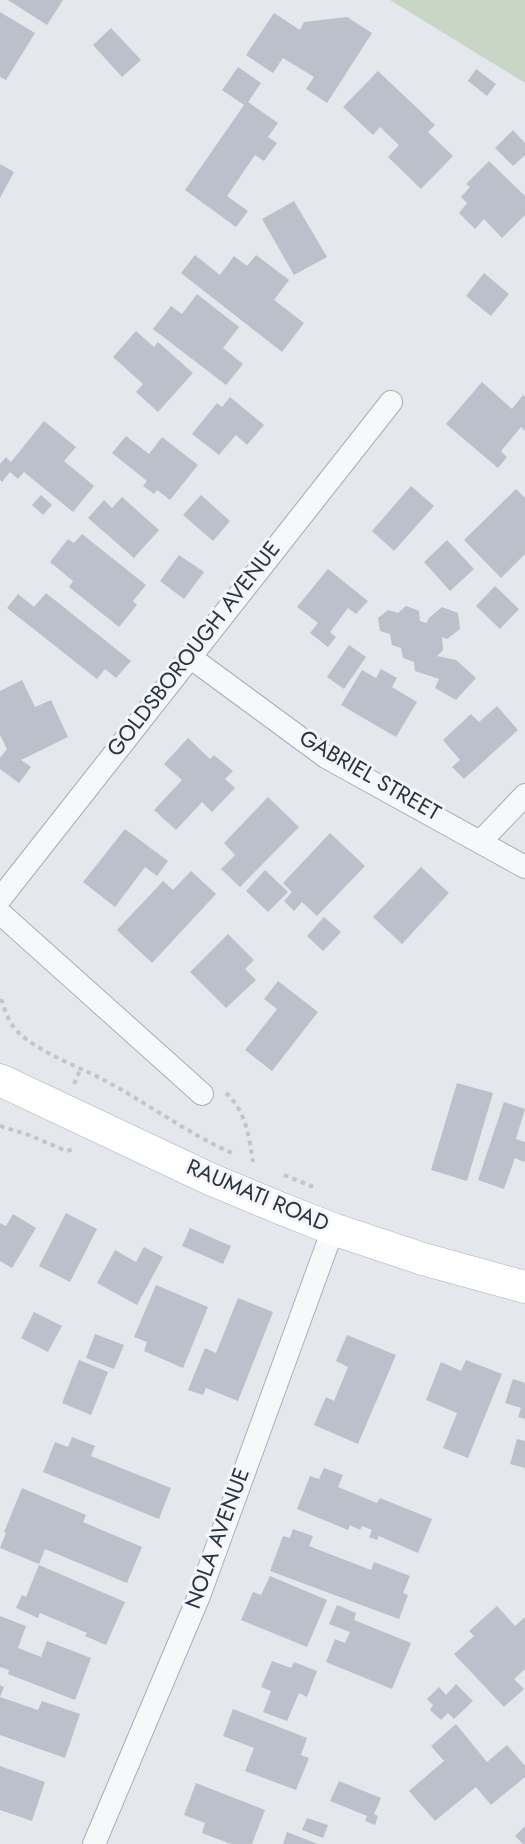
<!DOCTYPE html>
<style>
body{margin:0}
canvas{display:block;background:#e4e7ec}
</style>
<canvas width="525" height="1844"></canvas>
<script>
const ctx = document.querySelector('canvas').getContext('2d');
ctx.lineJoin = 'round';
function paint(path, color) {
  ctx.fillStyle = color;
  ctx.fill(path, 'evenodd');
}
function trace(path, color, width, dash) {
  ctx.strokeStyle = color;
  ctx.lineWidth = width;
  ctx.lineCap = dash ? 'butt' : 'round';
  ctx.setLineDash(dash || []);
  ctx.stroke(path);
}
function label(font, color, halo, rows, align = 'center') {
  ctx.font = font + ' Jost,sans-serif';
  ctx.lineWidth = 6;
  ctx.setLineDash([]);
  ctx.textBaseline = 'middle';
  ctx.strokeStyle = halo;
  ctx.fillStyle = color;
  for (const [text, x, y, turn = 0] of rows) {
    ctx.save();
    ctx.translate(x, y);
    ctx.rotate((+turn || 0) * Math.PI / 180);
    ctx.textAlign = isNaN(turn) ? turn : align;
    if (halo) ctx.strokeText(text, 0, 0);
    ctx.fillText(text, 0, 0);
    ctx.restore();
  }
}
const green = new Path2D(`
 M390,0H525V83Z`);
const building = new Path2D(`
 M8,0H63L47,25Z
 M0,12L35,33L6,80L0,77Z
 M274,13L300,30L304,22L347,17L372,33L327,103L306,89L314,77L283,58L273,73L246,55Z
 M111,28L141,60L122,77L93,45Z
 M238,67L261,83L248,102L278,123L268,137L277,143L264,161L255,155L227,196L248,211L236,227L185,190L244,105L222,90Z
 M476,69L496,84L487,96L468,81Z
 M378,71L435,125L428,132L453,156L421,189L388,157L399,145L380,127L373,135L343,107Z
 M513,130L525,143V155L513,166L495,148Z
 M489,161L525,196V215L502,238L484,219L475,229L459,213L467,203L461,197L470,187L466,184Z
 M0,164L14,172L0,198Z
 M294,201L327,257L294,275L262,219Z
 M195,255L220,275L234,256L247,266L256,255L289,280L274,300L304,323L282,352L181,273Z
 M484,273L509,294L491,316L466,296Z
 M197,294L239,327L223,348L243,364L226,385L153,329L171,306L182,314Z
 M136,331L154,347L158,342L193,373L158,412L136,392L143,384L113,357Z
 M482,382L512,409L523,395L525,397V431L521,427L501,451L507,457L498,468L446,424Z
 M230,397L264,425L247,445L236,435L219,455L192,434L217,403L222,407Z
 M44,421L76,447L64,461L94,486L73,512L24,472L18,479L10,472L2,482L0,480V464L6,457L11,462Z
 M126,436L149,454L162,437L198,465L170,500L157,490L154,494L143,486L147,481L112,453Z
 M411,486L434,506L394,551L372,531Z
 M516,489L525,498V554L501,578L464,540Z
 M41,495L52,505L43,515L32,505Z
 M201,495L230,521L213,541L183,515Z
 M122,497L159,530L134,558L88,518L104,500L112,508Z
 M82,534L146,585L133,601L137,605L119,627L69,587L73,581L50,562L68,539L74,543Z
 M447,540L474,569L450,591L424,562Z
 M179,555L204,572L184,599L160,581Z
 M328,569L368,601L356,614L348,608L330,632L336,637L328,647L310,633L318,623L297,607Z
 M495,586L519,609L500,629L476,606Z
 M46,593L131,661L116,678L105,669L97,679L7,608L18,594L34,607Z
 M406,606L419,611L420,621L426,623L430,617L442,607L458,613L460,629L447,639L442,637L443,650L437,656L456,660L476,678L456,700L435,688L439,679L415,671L414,662L403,658L401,648L392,645L390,634L380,631L378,618L388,610L398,613Z
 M349,645L366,657L344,689L327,677Z
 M381,669L397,678L392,687L417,702L396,737L341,705L362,670L376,678Z
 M22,680L35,707L51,700L68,737L21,760L31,767L19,783L0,769V758L7,749L0,735V691Z
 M497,706L518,730L464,779L452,767L460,760L443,740L471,714L479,722Z
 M188,738L210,759L214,755L233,771L225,779L235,788L212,812L202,802L176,830L154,810L182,780L164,764Z
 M268,797L299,827L240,887L221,869L235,855L224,843Z
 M125,829L168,861L157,876L145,867L115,907L83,882Z
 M330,833L365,866L317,916L302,902L294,911L284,901L292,892L283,883Z
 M421,867L449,893L402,944L373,917Z
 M265,870L288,892L268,912L246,891Z
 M191,871L216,894L152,963L117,930L163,881L173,890Z
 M324,917L341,932L323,951L307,936Z
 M228,934L254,960L245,969L256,980L226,1008L190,972Z
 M278,981L318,1012L272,1071L245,1050L277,1009L264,999Z
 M457,1083L493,1093L467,1181L431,1170Z
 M504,1102L525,1109L516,1139L525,1142V1160L524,1162L515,1158L504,1189L478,1180Z
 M66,1213L97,1229L70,1282L39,1266Z
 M13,1214L36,1228L12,1268L0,1261V1223L6,1226Z
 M190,1228L231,1246L223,1264L182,1246Z
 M144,1247L163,1257L137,1305L97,1283L115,1250L136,1262Z
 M156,1285L208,1307L183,1368L144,1351L147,1342L134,1337Z
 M238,1298L273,1312L238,1401L206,1388L203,1395L188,1390L205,1348L216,1353Z
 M34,1312L62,1326L48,1352L21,1338Z
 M95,1334L124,1345L114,1369L86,1358Z
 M347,1335L396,1355L358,1444L314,1425L326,1397L334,1401L348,1367L336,1361Z
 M79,1360L108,1372L91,1415L62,1403Z
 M466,1360L502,1374L468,1458L443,1448L457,1413L426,1400L441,1362L461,1371Z
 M513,1379L525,1383V1419L518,1417L521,1408L505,1403Z
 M72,1437L95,1446L91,1456L171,1488L159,1519L43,1472L55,1442L68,1447Z
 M517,1439L525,1441V1468L510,1464Z
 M324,1468L343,1475L338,1487L377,1503L380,1498L432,1519L418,1553L379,1536L377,1540L369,1537L372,1530L362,1526L360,1530L350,1525L348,1530L297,1509L310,1476L319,1479Z
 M22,1488L86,1515L83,1522L142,1547L127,1583L45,1549L39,1564L0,1548L6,1533L4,1532Z
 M293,1529L313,1536L309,1546L371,1570L374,1562L410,1576L403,1593L408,1595L399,1619L270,1571L283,1536L290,1538Z
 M39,1565L125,1602L106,1645L85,1636L87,1633L40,1613L38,1618L16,1608L22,1595L26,1597Z
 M270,1576L327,1600L307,1647L241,1620L253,1592L261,1595Z
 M337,1605L356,1613L354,1620L411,1643L392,1689L326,1662L335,1639L345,1643L350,1632L329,1624Z
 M497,1606L515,1626L525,1617V1669L514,1679L524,1689L504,1707L454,1654L474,1636L469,1631Z
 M0,1616L26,1626L18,1648L41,1657L47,1641L91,1658L75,1700L8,1674L9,1670L0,1667Z
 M272,1661L291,1668L294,1662L317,1671L307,1697L299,1693L287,1721L263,1712L271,1691L261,1687Z
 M456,1684L473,1701L454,1719L448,1713L441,1720L430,1710L433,1705L427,1699L439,1687L446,1695Z
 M0,1685L4,1687L0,1697L38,1710L42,1701L80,1714L65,1758L0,1735Z
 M233,1709L307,1738L301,1755L309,1758L296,1790L245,1771L254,1748L223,1736Z
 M456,1724L487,1762L507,1745L525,1766V1777L491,1805L476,1787L435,1821L409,1791L444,1761L431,1746Z
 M0,1766L45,1782L32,1821L0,1810Z
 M339,1781L381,1798L374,1814L378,1816L375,1825L365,1821L367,1816L330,1801Z
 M196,1783L265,1810L252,1844H231L202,1833L205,1823L184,1815Z
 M307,1818L328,1825L323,1838L302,1830Z
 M525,1826V1844H523L515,1836Z
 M287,1832L318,1844H283Z`);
const path = new Path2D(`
 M0,1000L2,1001C5,1012 10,1025 19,1033C39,1052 79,1067 104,1080C147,1103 187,1133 232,1153
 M74,1084L81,1068
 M226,1093C246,1111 249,1137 253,1162
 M0,1126L29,1135L66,1151L75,1149
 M284,1175L316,1188`);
const minor = new Path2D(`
 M190,657L326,757L525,867
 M481,841L525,795
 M0,899L391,402
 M0,913L202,1094
 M94,1844L199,1596L333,1229`);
const secondary = new Path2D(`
 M0,1080L210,1179L282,1209L333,1229L423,1259L525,1287`);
const streetNames = [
 ["GOLDSBOROUGH AVENUE",195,650,-52],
 ["GABRIEL STREET",369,777,30],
 ["RAUMATI ROAD",257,1197,23],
 ["NOLA AVENUE",219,1539,-70]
];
paint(green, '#c9d6c5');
paint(building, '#bbc0ca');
trace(minor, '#a9aeb7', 24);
trace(secondary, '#a9aeb7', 33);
trace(path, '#c2c5cb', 4, [4.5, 4.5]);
trace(minor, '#f7f8fa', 22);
trace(secondary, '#fff', 32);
label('22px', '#2b3445', '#f4f6f9', streetNames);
</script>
